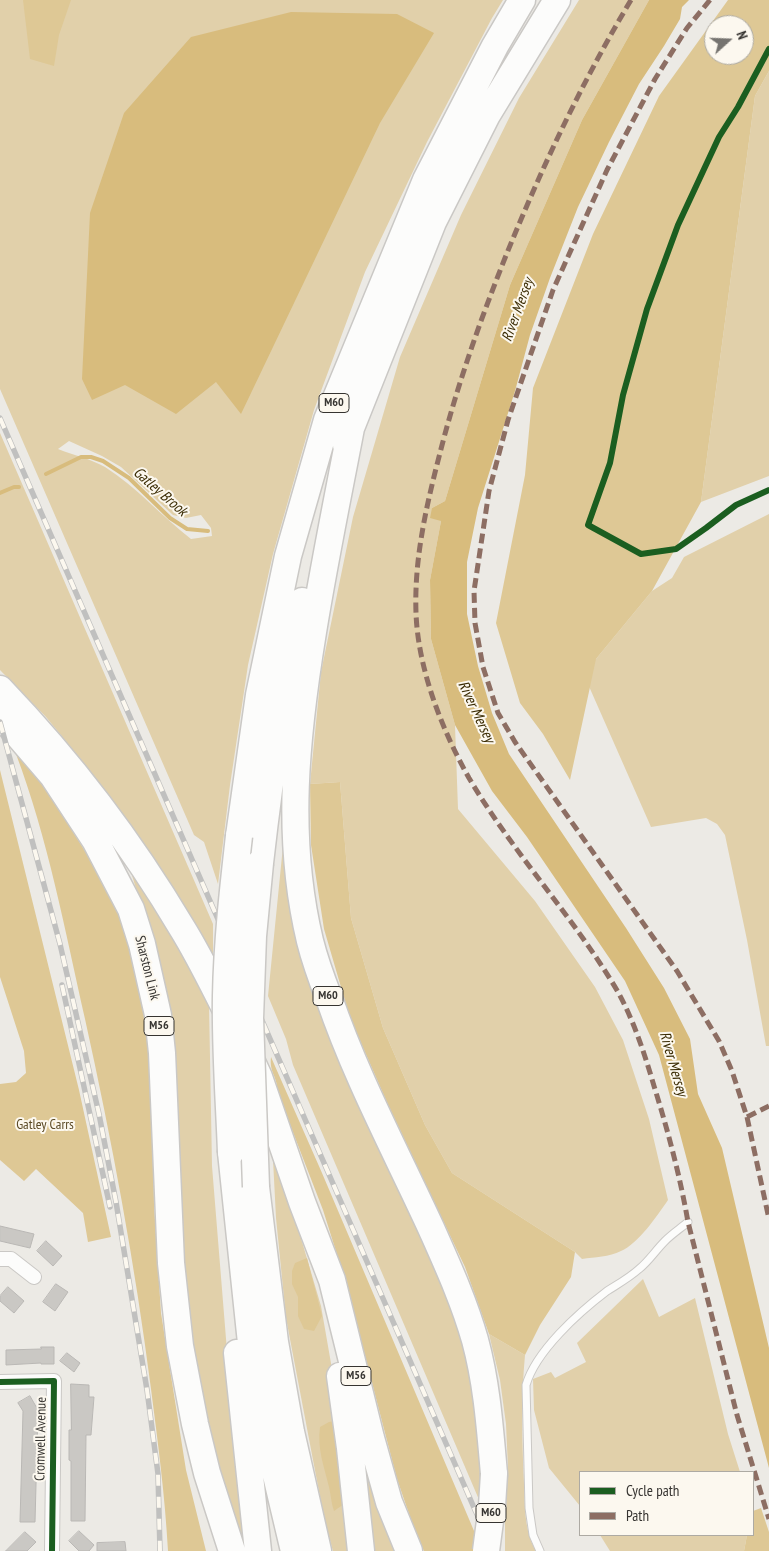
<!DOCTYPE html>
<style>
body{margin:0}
#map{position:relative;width:769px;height:1551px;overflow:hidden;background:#eceae5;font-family:"PT Sans Narrow",sans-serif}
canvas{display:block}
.legend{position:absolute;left:579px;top:1471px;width:175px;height:65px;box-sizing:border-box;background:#fcf8ef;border:1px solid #adaaa3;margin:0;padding:6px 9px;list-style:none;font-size:15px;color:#363431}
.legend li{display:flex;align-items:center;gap:10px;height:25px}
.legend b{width:25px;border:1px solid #adaaa3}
.north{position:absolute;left:704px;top:15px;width:50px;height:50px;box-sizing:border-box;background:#fcf8ef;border:1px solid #adaaa3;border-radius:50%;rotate:70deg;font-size:14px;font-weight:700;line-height:20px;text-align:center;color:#363431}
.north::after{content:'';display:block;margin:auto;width:18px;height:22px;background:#767470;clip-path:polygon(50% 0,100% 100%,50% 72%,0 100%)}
</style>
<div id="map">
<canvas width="769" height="1551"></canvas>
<ul class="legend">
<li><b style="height:6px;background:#1b5e20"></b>Cycle path</li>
<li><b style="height:6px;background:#8d6e63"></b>Path</li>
</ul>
<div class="north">N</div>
</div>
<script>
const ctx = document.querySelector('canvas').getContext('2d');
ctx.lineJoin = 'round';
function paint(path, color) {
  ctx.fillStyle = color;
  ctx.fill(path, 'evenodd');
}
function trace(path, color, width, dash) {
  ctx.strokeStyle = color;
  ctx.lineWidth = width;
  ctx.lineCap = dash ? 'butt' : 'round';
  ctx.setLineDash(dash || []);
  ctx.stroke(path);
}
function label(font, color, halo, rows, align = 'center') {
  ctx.font = font + ' "PT Sans Narrow",sans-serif';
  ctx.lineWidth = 4;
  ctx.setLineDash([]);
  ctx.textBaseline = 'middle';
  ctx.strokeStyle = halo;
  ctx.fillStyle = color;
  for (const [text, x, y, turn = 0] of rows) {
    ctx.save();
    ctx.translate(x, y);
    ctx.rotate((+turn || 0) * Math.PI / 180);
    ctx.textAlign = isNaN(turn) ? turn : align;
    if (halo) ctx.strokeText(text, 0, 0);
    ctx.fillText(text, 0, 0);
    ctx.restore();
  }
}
const green = new Path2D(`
 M0,0H503L492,18L427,142L365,272L314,410L273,554L248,665L230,785L218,884L204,842L194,835L0,389ZM69,441L102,456L121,467L173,515L186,518L201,515L211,528L212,536L191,539C161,516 137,487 105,467C91,459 73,455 58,449Z
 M579,0H649L582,120L510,285L445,501L432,508L441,521L430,580L431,639L455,725L458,809L535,901L595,987L623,1040L649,1119L668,1200C657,1216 638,1244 621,1251C609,1257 595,1257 582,1259L575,1252L452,1173L425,1125L383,1028L351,918L340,782L310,784L321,672L353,517L400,357L461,215L519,98Z
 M769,71V476L701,502L755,96Z
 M0,433L213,924V959L179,899L135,832L82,761L46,717L0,670Z
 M769,514V1046H766L747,940L725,835L717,824L706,818L651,827L580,666L596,659L652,591L672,578L684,557Z
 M289,786L295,894L437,1259L476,1373L483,1509L293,1065L286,1039L268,996Z
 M126,856L156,903L209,1003L212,1166L230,1388L250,1551H240L196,1392L138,895Z
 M272,1140L321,1306L332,1369L355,1551H333L325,1523L286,1318L276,1218Z
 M643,1279L659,1317L695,1298L728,1434L740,1472H580V1506L549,1468L534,1410L533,1379L551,1372L555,1378L586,1362L577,1343Z
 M489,1334L525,1355C521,1398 522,1440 524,1483C525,1505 524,1531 536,1551H505V1513L508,1468L506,1424L500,1380Z
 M364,1432L403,1551H374L367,1482Z
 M600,1535H747L744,1551H610Z`);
const forest = new Path2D(`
 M23,0H71L59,35L54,66L30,59Z
 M728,0H769V71L755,96L701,502L652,591L596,659L570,780L543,734L520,703L496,623L525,475L533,388L593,234L659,96ZM714,25H744V55H714Z
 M16,754L40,779L120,907L145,984L152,1053L154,1204L161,1313L186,1470L206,1551H168C165,1496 158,1443 151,1389C135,1264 112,1141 85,1019C65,930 48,839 16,754Z
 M0,770L79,1090L111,1237L88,1242L83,1213L36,1169L24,1181L0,1160V1084L16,1082L26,1073L24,1051L0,977Z
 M340,782L351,918L383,1028L425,1125L452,1173L575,1252L571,1277L540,1325L525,1355L489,1334L465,1267L389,1107L350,1018L324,929L311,845L310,784Z
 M271,1057L322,1173L480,1545L479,1551H424L417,1537L397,1479L346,1283L323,1210L277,1091C278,1077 269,1073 271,1057Z
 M307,1258L322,1316L314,1331L304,1329L298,1316V1297L292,1284V1271L295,1263Z
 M340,1420L344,1504L334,1511C331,1503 331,1495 329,1487C324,1466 317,1449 320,1427L329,1422Z
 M761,1508L769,1532V1551H744L747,1535H753V1511Z`);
const water = new Path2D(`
 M649,0H689L682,7L680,19L664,46L639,84L609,142L578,207L550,278L530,335L515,391L478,508L467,562V614L478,666L492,713L509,754L626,928L664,988L690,1039L698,1094L722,1148L769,1348V1468L659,1055L625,981L527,837L492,791L455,725L431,639L430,580L441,521L430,518L432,508L445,501L510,285L582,120Z
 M291,12L397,14L434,33L380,123L241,414L216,382L176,414L125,385L92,400L82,379L90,213L124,113L191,37Z`);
const stream = new Path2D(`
 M46,474L81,457H91L103,461L129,478L170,518L187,529L208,531
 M0,493L14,487H19`);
const building = new Path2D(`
 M0,1226L34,1234L30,1248L0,1241Z
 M46,1241L62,1256L53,1266L37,1251Z
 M56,1284L68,1292L55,1311L43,1302Z
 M8,1287L24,1301L14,1313L0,1301V1296Z
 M41,1347H54V1364H41V1363L6,1365V1350L41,1349Z
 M67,1353L80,1363L74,1372L60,1361Z
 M71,1384L89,1385V1397H94L91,1435H86L85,1521H71V1461L69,1460V1430H71Z
 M30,1396L38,1410L35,1522H20L23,1411L18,1403Z
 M79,1531L94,1545L89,1551H79L69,1541Z
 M25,1532L36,1542L27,1551H6Z
 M125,1542L126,1551H97V1543Z`);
const service = new Path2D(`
 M540,1551L533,1535L529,1508L526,1385C536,1351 578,1313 607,1291C618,1284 629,1278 639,1269C649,1261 655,1251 665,1241C672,1234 681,1228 688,1222`);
const minor = new Path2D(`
 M0,1259H11L34,1277
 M0,1382L54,1381L52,1551`);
const motorway = new Path2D(`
 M351,428C338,496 324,564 313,632C296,736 285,837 310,941C315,961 322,980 329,998C356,1077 396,1152 431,1228C447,1264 464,1301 475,1340C487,1384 490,1429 494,1474
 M346,445L351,428L433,222L487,115L557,0
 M0,689C70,762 131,842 182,928C200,957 214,987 229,1016
 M5,720L53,776L95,840L131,909L142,944L158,1015L162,1053L171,1263L180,1346L195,1424L207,1473L232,1551
 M239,836L259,695L288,556L327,420L426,180L495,46L522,0
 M260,863C270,775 282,687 302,601
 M253,1064L259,1077L302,1202L332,1280L371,1438L389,1502L409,1551
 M231,1152L251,1343L267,1437L294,1551
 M256,1187L275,1342L291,1432L318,1551
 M237,1353L258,1551
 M340,1376L350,1448L361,1551`);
const rail = new Path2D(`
 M0,418L475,1510L495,1551
 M0,722L60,944L99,1114L116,1202L147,1390L158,1474L160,1551
 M62,985L110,1207`);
const motorwayBridge = new Path2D(`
 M231,1152C229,1100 225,1048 226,996C227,942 233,889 239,836
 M256,1187L250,1018L253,936L260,863
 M486,1551L492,1506L494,1474`);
const quiet = new Path2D(`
 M631,0C582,82 541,169 505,258C480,321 458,383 441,449C427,503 414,557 416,613C418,669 442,730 469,778C513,853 574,917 618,992C634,1021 645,1055 654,1086C668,1131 680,1176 688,1222L737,1415L769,1519
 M710,0L687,28L655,79L607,170L553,290L508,420L489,491L474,591L475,623L483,667L498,713L515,742L677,971L719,1041L732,1071L747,1117L769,1219
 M747,1117L769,1106`);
const cycleway = new Path2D(`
 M769,49L738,107L719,137L678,225L647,309L623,395L610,463L588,525L641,554L676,549L706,528L736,505L769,490
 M0,1382L54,1381L52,1551`);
const shields = [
 [334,403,30],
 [328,996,30],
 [159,1026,30],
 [356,1376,30],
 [491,1513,30]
];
const shieldNames = [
 ["M60",334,403],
 ["M60",328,996],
 ["M56",159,1026],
 ["M56",356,1376],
 ["M60",491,1513]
];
const streetNames = [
 ["Sharston Link",147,968,76],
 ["Cromwell Avenue",41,1439,-89]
];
const parkNames = [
 ["Gatley Carrs",45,1125]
];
const waterNames = [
 ["River Mersey",518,310,-70],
 ["Gatley Brook",160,492,41],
 ["River Mersey",476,712,65],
 ["River Mersey",673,1064,74]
];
paint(green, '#e1d0aa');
paint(forest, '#dec895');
paint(water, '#d8bc7d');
trace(stream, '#d8bc7d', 4);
paint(building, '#cac8c4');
trace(building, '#bab8b5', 1);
trace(service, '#cac8c5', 9);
trace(minor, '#cac8c5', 16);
trace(motorway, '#cac8c5', 29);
trace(service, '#fcfcfb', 7);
trace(minor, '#fcfcfb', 14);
trace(motorway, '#fcfcfb', 26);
trace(rail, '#c0c0bf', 5.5);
trace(rail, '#fcf8ef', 4, [11]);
trace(motorwayBridge, '#cac8c5', 29, []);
trace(motorwayBridge, '#fcfcfb', 26);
trace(quiet, '#8d6e63', 5, [10, 5]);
trace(cycleway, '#1b5e20', 6);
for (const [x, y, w] of shields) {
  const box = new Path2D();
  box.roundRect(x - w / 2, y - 9.5, w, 19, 4);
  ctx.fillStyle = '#fcf8ef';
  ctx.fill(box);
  trace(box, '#363431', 1);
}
label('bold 12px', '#363431', null, shieldNames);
label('14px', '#363431', '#fcf8ef', streetNames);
label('14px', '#5b4a25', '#fcf8ef', parkNames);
label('italic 15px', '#3b2c04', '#fcf8ef', waterNames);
</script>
